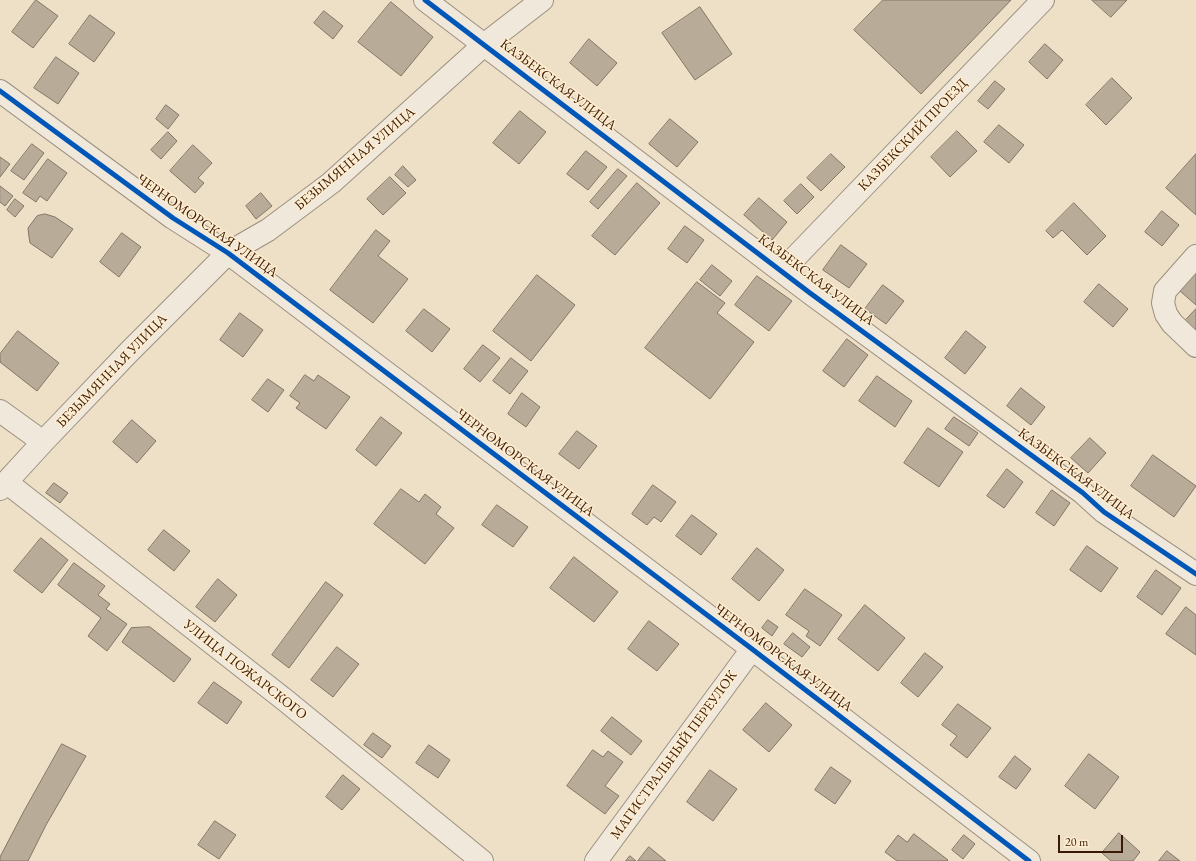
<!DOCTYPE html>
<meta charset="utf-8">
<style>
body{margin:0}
#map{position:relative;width:1196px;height:861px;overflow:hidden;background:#eee0c6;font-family:"EB Garamond",serif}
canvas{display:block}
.scale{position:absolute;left:1058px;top:835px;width:65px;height:18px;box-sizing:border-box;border:2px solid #3a1a07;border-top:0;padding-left:5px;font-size:12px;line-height:14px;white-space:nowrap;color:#3a1a07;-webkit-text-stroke:3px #ffedcf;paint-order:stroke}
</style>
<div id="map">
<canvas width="1196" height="861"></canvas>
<div class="scale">20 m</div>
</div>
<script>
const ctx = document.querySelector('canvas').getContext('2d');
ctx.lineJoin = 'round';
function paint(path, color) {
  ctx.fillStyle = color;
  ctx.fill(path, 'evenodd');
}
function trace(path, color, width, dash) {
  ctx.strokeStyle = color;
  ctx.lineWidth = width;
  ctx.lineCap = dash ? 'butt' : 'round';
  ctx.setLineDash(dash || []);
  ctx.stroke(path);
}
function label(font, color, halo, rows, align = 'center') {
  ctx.font = font + ' "EB Garamond",serif';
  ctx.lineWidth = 3;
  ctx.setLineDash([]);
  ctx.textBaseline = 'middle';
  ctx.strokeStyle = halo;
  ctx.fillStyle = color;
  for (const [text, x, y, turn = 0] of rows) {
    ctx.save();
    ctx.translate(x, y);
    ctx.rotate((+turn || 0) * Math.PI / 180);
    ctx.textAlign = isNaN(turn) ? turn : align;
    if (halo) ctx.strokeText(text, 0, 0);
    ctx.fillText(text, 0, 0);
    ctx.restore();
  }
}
const building = new Path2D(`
 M36,0L58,16L33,48L12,32Z
 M883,0H1011L921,94L854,30Z
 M1092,0H1127L1111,17Z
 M391,2L433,37L401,76L358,42Z
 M700,7L732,54L695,80L662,33Z
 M324,11L343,26L333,39L314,23Z
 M90,15L115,33L94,62L69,44Z
 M589,39L617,63L597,86L570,63Z
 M1045,44L1063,60L1047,79L1029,62Z
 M56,57L79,73L58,104L34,88Z
 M1112,78L1132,98L1106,125L1086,105Z
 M995,81L1005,89L988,109L978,101Z
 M166,105L179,115L168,129L156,119Z
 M520,111L546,132L519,164L493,143Z
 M670,119L698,142L677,167L649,144Z
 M999,125L1024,145L1009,163L984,142Z
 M957,131L977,151L950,177L931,157Z
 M168,132L177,141L161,159L151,150Z
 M32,144L44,153L24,180L11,171Z
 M193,145L212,163L198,178L204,183L195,193L170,171Z
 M586,151L607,167L588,190L567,174Z
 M831,154L845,167L821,191L807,178Z
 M1196,154V215L1166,188Z
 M0,157L10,164L0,177Z
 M48,159L67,173L47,201L40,196L36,202L23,193Z
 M403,166L416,180L408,187L395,175Z
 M618,169L627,176L598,209L590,202Z
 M390,177L406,193L383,215L367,199Z
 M637,183L660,203L615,255L592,236Z
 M801,184L814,197L797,214L784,201Z
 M0,186L13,196L5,206L0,202Z
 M261,193L272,206L256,219L246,206Z
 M759,198L787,222L772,240L744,215Z
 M15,199L24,206L15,217L7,210Z
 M1074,203L1106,236L1087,255L1062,230L1053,238L1046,231Z
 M1162,211L1179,225L1162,246L1145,232Z
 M45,214L55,217L73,229L52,258L30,243L29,237L28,228L37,216Z
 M685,226L704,240L687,263L668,249Z
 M376,230L390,241L378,256L408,279L373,323L330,290Z
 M122,233L141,247L119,277L100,262Z
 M841,245L867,264L849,288L823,270Z
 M712,265L732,281L720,296L700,280Z
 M1196,273V305L1180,291Z
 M537,275L575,305L531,361L493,331Z
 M757,276L792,301L769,331L735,305Z
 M697,282L725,303L717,313L754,342L710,399L645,348Z
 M1099,284L1128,309L1113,327L1084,302Z
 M883,285L904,301L886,324L865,309Z
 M424,309L450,329L432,352L406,331Z
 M1196,309V334L1183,323Z
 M240,313L263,330L243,357L220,340Z
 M18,331L59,363L37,391L0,362V354Z
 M966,331L986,347L965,374L945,358Z
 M847,339L868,355L844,387L823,371Z
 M483,345L500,358L480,382L464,369Z
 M511,358L528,371L510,394L493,381Z
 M305,375L314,381L318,375L350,397L326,429L296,408L300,403L290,396Z
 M877,376L912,401L895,427L859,401Z
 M268,379L284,390L268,412L252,400Z
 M1021,388L1045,407L1031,425L1007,406Z
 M522,393L540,407L526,427L508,414Z
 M381,417L402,433L376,466L356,450Z
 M954,417L978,433L969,446L945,429Z
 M132,420L156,441L137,463L113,442Z
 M928,428L963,452L939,487L904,463Z
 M577,431L597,446L579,469L559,454Z
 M1090,438L1106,453L1088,473L1071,458Z
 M1153,455L1196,486L1174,517L1131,486Z
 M1007,469L1023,482L1004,508L987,496Z
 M54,483L68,493L60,503L46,493Z
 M653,485L676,502L661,522L654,517L647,525L632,514Z
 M401,489L419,502L425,494L441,507L436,514L454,528L425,564L374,524Z
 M1052,490L1070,503L1054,526L1036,513Z
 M497,505L528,527L513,547L482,525Z
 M692,515L717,534L701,555L676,536Z
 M164,530L190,551L174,571L148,550Z
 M41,538L68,560L42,593L14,571Z
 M1087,546L1118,568L1101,592L1070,570Z
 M757,548L784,570L759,601L732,579Z
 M574,557L618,592L594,622L550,588Z
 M74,563L105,586L98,595L110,604L106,609L127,624L107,651L88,636L101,618L58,585Z
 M1156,570L1181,588L1162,615L1137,597Z
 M218,579L237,595L215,622L196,607Z
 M326,582L343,595L289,668L272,655Z
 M805,589L842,615L820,646L806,636L809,631L786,615Z
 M865,605L905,638L878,671L838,639Z
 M1186,607L1196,615V655L1166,634Z
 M768,620L778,627L772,636L762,628Z
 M649,621L679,644L657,671L628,649Z
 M150,627L191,659L174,682L122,642L131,628Z
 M793,633L810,647L802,657L784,644Z
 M337,647L359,664L333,697L311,680Z
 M925,653L943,667L918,697L901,683Z
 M214,682L242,702L227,724L198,703Z
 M766,703L792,725L769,752L743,730Z
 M958,704L991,728L967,758L950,745L957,736L942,725Z
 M612,717L642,741L631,755L601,731Z
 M373,733L391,746L382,758L364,745Z
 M62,744L86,756L46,825L28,861H0V857L24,811Z
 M429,745L450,760L438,778L416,763Z
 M593,750L603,757L608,751L623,762L605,786L619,796L605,814L567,786Z
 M1089,754L1119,777L1095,809L1065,786Z
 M1015,756L1031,769L1016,789L999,777Z
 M831,767L851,781L835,804L815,790Z
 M710,770L737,789L713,821L687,802Z
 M343,775L360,789L342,810L326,797Z
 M215,821L236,835L219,859L198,845Z
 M1119,833L1140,852L1133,861H1111L1102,853Z
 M914,834L948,860L947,861H897L885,852L898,835L907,842Z
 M964,835L975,844L963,859L952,850Z
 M649,847L666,861H638Z
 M1167,851L1180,861H1159Z
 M630,856L636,861H626Z`);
const minor = new Path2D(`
 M425,0L810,293L1083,493L1104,512L1196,574
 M0,91L173,218L228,253L752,649L1029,861
 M1196,256L1165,291L1163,303L1166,314L1172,323L1196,346
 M782,271L1043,0
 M0,411L43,442
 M6,482L285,700L482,861
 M0,489L43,442L129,352L228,253L268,230L331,183L485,44L542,0
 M596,861L752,649`);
const cycleway = new Path2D(`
 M425,0L810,293L1083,493L1104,512L1196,574
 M0,91L173,218L228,253L752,649L1029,861`);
const streetNames = [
 ["КАЗБЕКСКАЯ УЛИЦА",558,85,37],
 ["КАЗБЕКСКИЙ ПРОЕЗД",913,135,-46],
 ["БЕЗЫМЯННАЯ УЛИЦА",355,159,-40],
 ["ЧЕРНОМОРСКАЯ УЛИЦА",207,226,35],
 ["КАЗБЕКСКАЯ УЛИЦА",816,280,37],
 ["БЕЗЫМЯННАЯ УЛИЦА",112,371,-46],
 ["ЧЕРНОМОРСКАЯ УЛИЦА",525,463,37],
 ["КАЗБЕКСКАЯ УЛИЦА",1076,474,37],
 ["ЧЕРНОМОРСКАЯ УЛИЦА",783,658,37],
 ["УЛИЦА ПОЖАРСКОГО",245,670,38],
 ["МАГИСТРАЛЬНЫЙ ПЕРЕУЛОК",674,755,-54]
];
paint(building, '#b8ac99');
trace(building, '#827566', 1);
trace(minor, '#9c907f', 24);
trace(minor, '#efe8db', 22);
trace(cycleway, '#0057b8', 5);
label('14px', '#3a1a07', '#ffedcf', streetNames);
</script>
